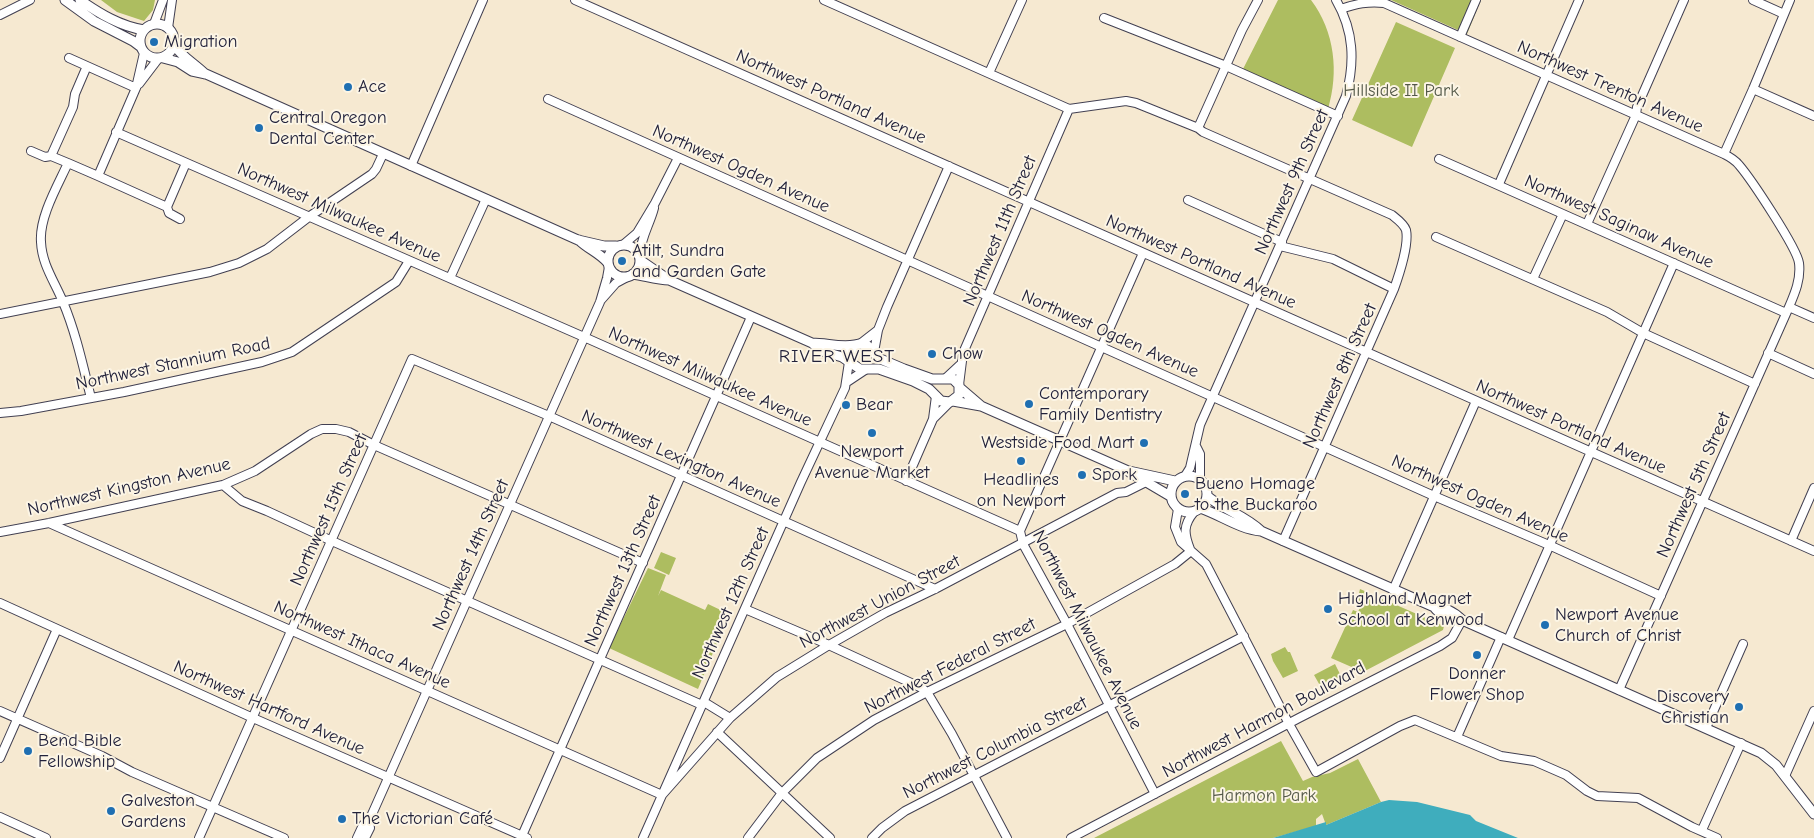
<!DOCTYPE html>
<meta charset="utf-8">
<style>
body{margin:0}
canvas{display:block;background:#f6e9d1}
</style>
<canvas width="1814" height="838"></canvas>
<script>
const ctx = document.querySelector('canvas').getContext('2d');
ctx.lineJoin = 'round';
function paint(path, color) {
  ctx.fillStyle = color;
  ctx.fill(path, 'evenodd');
}
function trace(path, color, width, dash) {
  ctx.strokeStyle = color;
  ctx.lineWidth = width;
  ctx.lineCap = dash ? 'butt' : 'round';
  ctx.setLineDash(dash || []);
  ctx.stroke(path);
}
function label(font, color, halo, rows, align = 'center') {
  ctx.font = font + ' "Comic Neue",sans-serif';
  ctx.lineWidth = 4;
  ctx.setLineDash([]);
  ctx.textBaseline = 'middle';
  ctx.strokeStyle = halo;
  ctx.fillStyle = color;
  for (const [text, x, y, turn = 0] of rows) {
    ctx.save();
    ctx.translate(x, y);
    ctx.rotate((+turn || 0) * Math.PI / 180);
    ctx.textAlign = isNaN(turn) ? turn : align;
    if (halo) ctx.strokeText(text, 0, 0);
    ctx.fillText(text, 0, 0);
    ctx.restore();
  }
}
const green = new Path2D(`
 M101,0H155L153,10L144,21L117,12Z
 M1278,0H1311C1335,32 1339,72 1328,109L1242,71Z
 M1391,0H1481L1467,34Z
 M1396,22L1455,48L1412,147L1352,120Z
 M661,552L676,558L669,575L654,568Z
 M648,568L666,575L658,596L661,590L705,610L708,604L729,614L698,689L609,648Z
 M1360,589L1444,626L1443,630L1363,672L1331,658L1353,610L1358,612L1361,605L1357,602Z
 M1285,647L1288,652H1290L1298,671L1283,678L1273,661L1271,654Z
 M1335,664L1342,678L1322,689L1314,675Z
 M1281,741L1303,781L1312,777L1330,773L1358,759L1381,802L1326,825L1322,814L1316,819V826L1273,838H1094Z`);
const water = new Path2D(`
 M1389,800L1417,802L1470,815L1476,821L1518,838H1273L1326,822V825L1381,802Z`);
const minor = new Path2D(`
 M575,0L1814,551
 M824,0L1069,109L1126,101L1136,103L1198,128L1203,132L1392,215C1397,219 1404,224 1406,230C1409,244 1399,275 1394,289L1283,541
 M1753,0L1784,14
 M1341,9C1356,4 1368,1 1384,3L1724,154C1730,157 1735,160 1739,165C1751,179 1797,248 1799,263C1801,279 1795,293 1789,307L1619,690
 M0,15L30,0
 M1104,18L1226,66L1338,116
 M154,24L163,0
 M168,28L172,0
 M1460,37L1476,0
 M69,58L136,88
 M989,73L1022,0
 M139,84L158,59
 M1753,89L1814,116
 M548,99L1434,496L1549,545L1661,596
 M1198,128L1242,30L1258,0
 M116,132L584,337L1020,531L1023,544L1067,624L1155,794
 M31,151L45,157L51,156
 M1724,154L1753,89L1790,0
 M1439,159L1786,313
 M68,163L51,156L73,107L75,94L87,66
 M411,166L483,0
 M98,176L167,207L169,213L180,219
 M1499,184L1579,0
 M1188,200L1282,242
 M167,207L186,163
 M1587,224L1636,115L1637,107L1684,0
 M1436,237L1607,312L1643,333L1755,384
 M624,244L637,233L655,203L678,158
 M1280,246L1333,259L1394,289
 M640,255C640,239 650,224 654,208
 M450,278L486,199
 M1533,279L1563,214
 M601,300L616,283L629,276
 M1789,307L1814,318
 M0,314L210,272L239,263L267,249L310,216L372,174L376,169L383,154
 M860,344L878,330
 M874,352L878,330L887,307L949,166
 M1768,353L1814,374
 M946,378L960,365
 M847,382L865,370
 M959,385L963,353L1069,109
 M936,396L933,419L950,402
 M91,398C83,366 76,333 63,302C55,282 42,265 41,242C39,217 58,185 68,163L98,176L136,88L144,53
 M0,413L21,411L124,392L262,362L292,352L396,282L409,261
 M1196,446L1200,454V479
 M1185,476L1190,468L1200,425L1346,96C1355,62 1354,31 1336,0
 M906,481L933,419
 M223,485L242,501L267,511L332,541L702,705
 M1178,509L1175,527L1181,542L1206,564L1289,724L1316,772L1400,726L1415,720L1501,756L1534,761L1566,775L1587,791L1597,796L1638,798L1692,827L1717,838
 M49,523L662,795L730,718L777,677L829,645L885,613L935,589L1117,493L1126,492L1146,482
 M1020,531L1143,253
 M0,532L49,523L223,485L255,471L311,434L322,429H336L349,432L374,445L643,563
 M1791,541L1814,488
 M1190,549C1184,534 1183,525 1194,512
 M1393,590L1476,401
 M0,603L253,718L527,838
 M745,609L820,641L922,688L927,692L952,734L1007,838
 M1508,640L1674,263
 M704,702L730,718
 M0,711L102,756L132,772L284,838
 M1706,728L1743,644
 M717,732L830,838
 M1457,737L1501,637
 M0,758L57,629
 M1785,776L1814,711
 M0,817L46,838
 M1702,830L1741,743
 M199,838L412,359L549,416L935,589
 M357,838L363,825L369,821
 M365,838L370,828L369,821L600,302L607,278L609,267
 M521,838L751,317
 M643,838L801,482L845,388L849,362
 M748,838L782,793L817,758L874,720L927,692L1067,624L1175,564L1191,551
 M872,838L882,828L905,811L1244,636
 M1071,838L1299,718L1440,646L1452,638L1462,620`);
const major = new Path2D(`
 M65,0L94,21L133,41L141,47
 M80,0C100,14 120,26 144,30
 M140 41a17 17 0 1 1 34 0a17 17 0 1 1-34 0Z
 M174,45C182,57 195,64 205,74
 M163,58L178,62L192,71L206,74L578,240L604,246H616
 M579,240C588,249 600,253 608,263
 M608 261a16 16 0 1 1 32 0a16 16 0 1 1-32 0Z
 M640,260L669,280L812,343L822,351L842,357L860,369H879L913,381L929,389L941,401L950,402L959,395V385L953,379H932L904,369L878,358L868,346L860,344L855,345L849,354V362
 M633,274C646,276 657,280 669,280
 M812,343C827,343 840,348 855,345
 M960,388L981,406L1126,470L1170,496
 M953,401L981,406
 M1129,471L1175,481
 M1171 494a18 18 0 1 1 36 0a18 18 0 1 1-36 0Z
 M1207,496C1224,510 1246,516 1261,531
 M1200,508C1221,515 1239,529 1261,531L1434,607C1445,607 1454,612 1462,620L1761,753L1776,765L1814,814
 M1434,607C1441,616 1450,620 1462,620`);
const markers = [
 [154,42,5,"#1f6fb2"],
 [348,87,5,"#1f6fb2"],
 [259,128,5,"#1f6fb2"],
 [622,261,5,"#1f6fb2"],
 [932,354,5,"#1f6fb2"],
 [1029,404,5,"#1f6fb2"],
 [846,405,5,"#1f6fb2"],
 [872,433,5,"#1f6fb2"],
 [1144,443,5,"#1f6fb2"],
 [1021,461,5,"#1f6fb2"],
 [1082,475,5,"#1f6fb2"],
 [1185,494,5,"#1f6fb2"],
 [1328,609,5,"#1f6fb2"],
 [1545,625,5,"#1f6fb2"],
 [1477,655,5,"#1f6fb2"],
 [1739,707,5,"#1f6fb2"],
 [28,751,5,"#1f6fb2"],
 [111,811,5,"#1f6fb2"],
 [342,819,5,"#1f6fb2"]
];
const poiNames = [
 ["Migration",164,42],
 ["Ace",358,87],
 ["Central Oregon",269,118],
 ["Dental Center",269,139],
 ["Atilt, Sundra",632,251],
 ["and Garden Gate",632,272],
 ["Chow",942,354],
 ["Contemporary",1039,394],
 ["Family Dentistry",1039,415],
 ["Bear",856,405],
 ["Westside Food Mart",1134,443,"right"],
 ["Newport",872,452,"center"],
 ["Avenue Market",872,473,"center"],
 ["Spork",1092,475],
 ["Headlines",1021,480,"center"],
 ["on Newport",1021,501,"center"],
 ["Bueno Homage",1195,484],
 ["to the Buckaroo",1195,505],
 ["Highland Magnet",1338,599],
 ["School at Kenwood",1338,620],
 ["Newport Avenue",1555,615],
 ["Church of Christ",1555,636],
 ["Donner",1477,674,"center"],
 ["Flower Shop",1477,695,"center"],
 ["Discovery",1729,697,"right"],
 ["Christian",1729,718,"right"],
 ["Bend Bible",38,741],
 ["Fellowship",38,762],
 ["Galveston",121,801],
 ["Gardens",121,822],
 ["The Victorian Café",352,819]
];
const streetNames = [
 ["Northwest Trenton Avenue",1610,87,24],
 ["Northwest Portland Avenue",831,97,24],
 ["Northwest Ogden Avenue",741,169,24],
 ["Northwest 9th Street",1292,182,-66],
 ["Northwest Milwaukee Avenue",339,213,24],
 ["Northwest Saginaw Avenue",1619,222,24],
 ["Northwest 11th Street",1000,231,-67],
 ["Northwest Portland Avenue",1201,262,24],
 ["Northwest Ogden Avenue",1110,334,24],
 ["Northwest Stannium Road",173,364,-12],
 ["Northwest 8th Street",1340,376,-66],
 ["Northwest Milwaukee Avenue",710,377,24],
 ["Northwest Portland Avenue",1571,427,24],
 ["Northwest Lexington Avenue",681,459,24],
 ["Northwest 5th Street",1694,485,-66],
 ["Northwest Kingston Avenue",129,487,-13],
 ["Northwest Ogden Avenue",1480,499,24],
 ["Northwest 15th Street",329,510,-66],
 ["Northwest 14th Street",471,555,-66],
 ["Northwest 13th Street",623,571,-66],
 ["Northwest Union Street",880,602,-28],
 ["Northwest 12th Street",731,603,-66],
 ["Northwest Milwaukee Avenue",1087,630,63],
 ["Northwest Ithaca Avenue",362,645,24],
 ["Northwest Federal Street",950,666,-27],
 ["Northwest Hartford Avenue",269,708,24],
 ["Northwest Harmon Boulevard",1264,720,-28],
 ["Northwest Columbia Street",995,748,-27]
];
const parkNames = [
 ["Hillside II Park",1401,91],
 ["Harmon Park",1264,796]
];
const neighbourhoodNames = [
 ["RIVER WEST",837,357]
];
paint(green, '#adbd60');
paint(water, '#3fadbd');
trace(minor, '#424052', 10);
trace(major, '#424052', 11);
trace(minor, '#fff', 8);
trace(major, '#fff', 9);
for (const [x, y, r, color] of markers) {
  const dot = new Path2D();
  dot.arc(x, y, r, 0, 2 * Math.PI);
  ctx.fillStyle = color;
  ctx.fill(dot);
  trace(dot, '#fcf5e5', 2);
}
label('18px', '#22223b', '#fcf5e5', poiNames, 'left');
label('18px', '#22223b', '#fcf5e5', streetNames);
label('18px', '#535848', '#fcf5e5', parkNames);
ctx.letterSpacing = '1px';
label('19px', '#22223b', '#fcf5e5', neighbourhoodNames);
ctx.letterSpacing = '0px';
</script>
